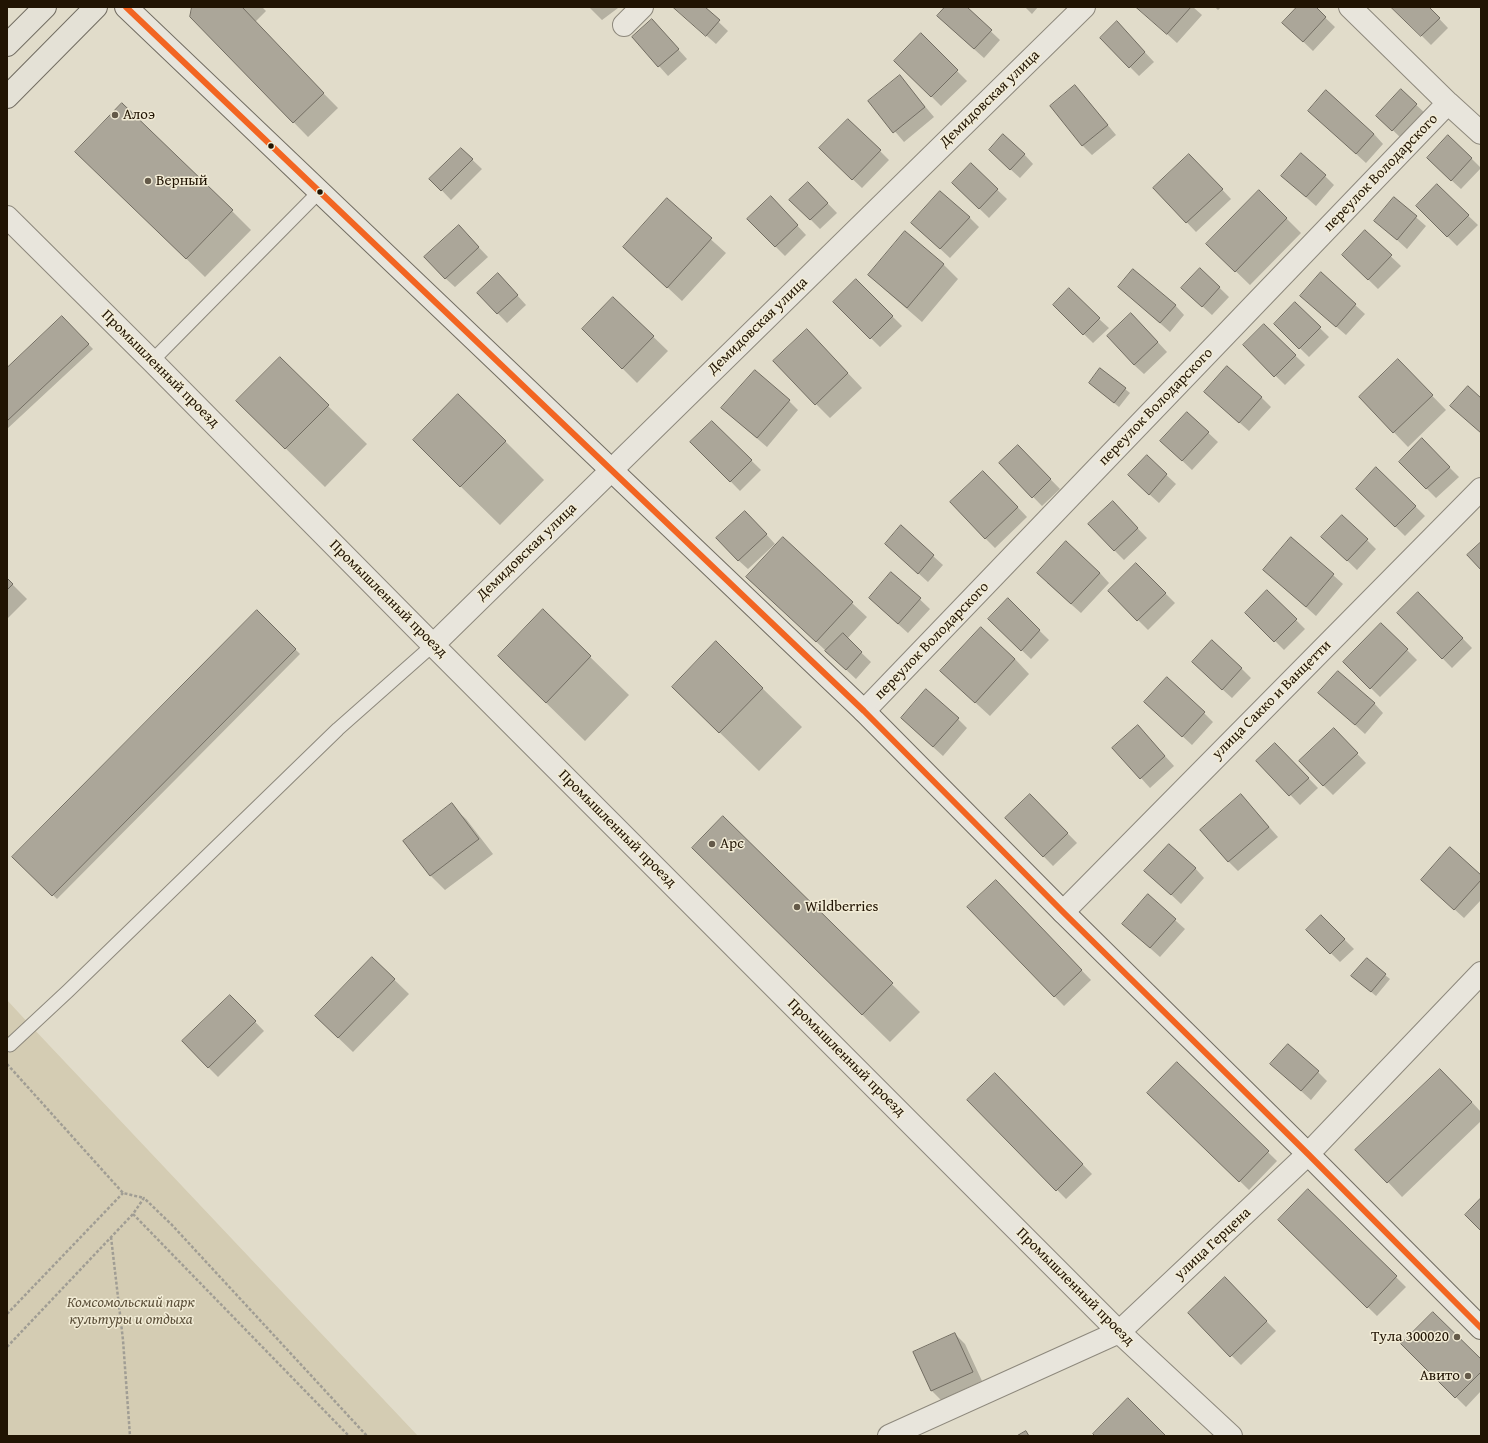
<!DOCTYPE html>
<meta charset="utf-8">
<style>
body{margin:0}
#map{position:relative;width:1488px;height:1443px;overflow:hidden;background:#e1dcca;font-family:"Gentium Book Plus",serif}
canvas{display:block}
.frame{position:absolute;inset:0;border:8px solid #211403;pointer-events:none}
</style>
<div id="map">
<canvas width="1488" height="1443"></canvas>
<div class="frame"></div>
</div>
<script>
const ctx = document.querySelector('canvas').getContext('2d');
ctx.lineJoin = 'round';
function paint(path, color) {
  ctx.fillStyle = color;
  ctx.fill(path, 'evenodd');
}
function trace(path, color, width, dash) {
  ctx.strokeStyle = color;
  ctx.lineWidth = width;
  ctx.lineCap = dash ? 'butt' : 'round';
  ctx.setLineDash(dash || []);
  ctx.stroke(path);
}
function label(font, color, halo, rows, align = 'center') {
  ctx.font = font + ' "Gentium Book Plus",serif';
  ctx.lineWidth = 3;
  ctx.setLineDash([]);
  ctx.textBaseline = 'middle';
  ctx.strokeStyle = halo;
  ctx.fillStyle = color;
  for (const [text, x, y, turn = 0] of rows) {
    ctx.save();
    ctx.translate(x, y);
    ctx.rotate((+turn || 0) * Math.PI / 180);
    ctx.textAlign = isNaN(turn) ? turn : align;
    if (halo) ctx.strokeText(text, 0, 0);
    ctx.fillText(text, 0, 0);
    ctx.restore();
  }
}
const green = new Path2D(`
 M7,1000L31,1026L418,1436H7Z`);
const shadow = new Path2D(`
 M193,7H262L266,11L254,23L338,108L308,137L191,17Z
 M589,7H617L618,8L602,20Z
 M674,7H703L728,31L716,44Z
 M946,7H965L1000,40L984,58L947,25Z
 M1025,7H1038L1032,14Z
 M1137,7H1193L1202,15L1177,43Z
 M1215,7H1221L1218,10Z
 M1299,7H1314L1335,27L1313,51L1293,32Z
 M1393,7H1428L1448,28L1431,45Z
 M652,20L687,59L668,76L633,37Z
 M1126,32L1154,62L1139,76L1101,38Z
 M921,35L967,81L941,106L896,61Z
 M900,77L934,117L904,142L869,101Z
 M1075,87L1084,96L1116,135L1092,155L1083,146L1051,106Z
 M1401,91L1426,114L1402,139L1378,116Z
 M1319,120L1374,134L1383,144L1366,163Z
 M461,149L482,169L451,200L431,179Z
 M880,151L889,160L862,188L830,158Z
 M1024,154L1033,164L1020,178L999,159Z
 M1471,158L1481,168L1461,189L1438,168Z
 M971,165L1007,199L989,218L953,183Z
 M1199,165L1231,199L1196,232L1154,188Z
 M96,171L232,211L251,230L205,277Z
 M1325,176L1334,185L1316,206L1292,185Z
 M808,183L837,213L820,229L791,200Z
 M1437,186L1478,225L1457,246L1417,206Z
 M1259,191L1301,233L1250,285L1222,258Z
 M1395,199L1426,226L1407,249L1376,221Z
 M667,200L726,253L682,301L624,247Z
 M780,207L806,235L785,256L775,246Z
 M969,217L979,227L950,258L922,232Z
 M1365,232L1401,266L1378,289L1343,255Z
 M905,233L944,265L958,279L922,322L884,289L869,274Z
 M468,236L488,257L455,287L445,278Z
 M1200,269L1229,297L1212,315L1192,297Z
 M1321,274L1365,314L1346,335L1311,305Z
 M856,280L902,326L880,347L834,302Z
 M507,284L526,305L507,323L478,293Z
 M1119,287L1175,305L1184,315L1170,332Z
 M613,298L668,351L637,383L583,329Z
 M1295,304L1329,337L1309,357L1275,324Z
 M1054,305L1099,319L1109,328L1093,343Z
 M62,317L93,349L7,429V369Z
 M1141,324L1167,352L1144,374L1134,365Z
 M1264,325L1305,365L1285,385L1244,345Z
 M821,345L862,388L830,418L816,404Z
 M1412,375L1446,410L1408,447L1360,397Z
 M1094,387L1125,389L1130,393L1119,407Z
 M1261,397L1271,407L1249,431L1215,401Z
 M789,401L798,410L767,447L732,417Z
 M328,406L367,444L325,487L277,440Z
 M1187,413L1218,442L1192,470L1171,450Z
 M712,422L761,470L740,491L692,442Z
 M1422,440L1459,477L1436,498L1400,462Z
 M505,441L544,480L500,525L453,479Z
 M1018,446L1060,489L1042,506L1000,463Z
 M1147,457L1176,484L1159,503L1139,485Z
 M993,481L1027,517L995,548L985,538Z
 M1357,489L1415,506L1425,516L1405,536Z
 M1122,512L1147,538L1124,560L1114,550Z
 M755,522L775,544L748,569L738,560Z
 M901,527L943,565L928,582L886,544Z
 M1367,540L1376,549L1357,570L1332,546Z
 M1136,564L1175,603L1148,630L1109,591Z
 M892,573L930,609L908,633L879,607Z
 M1100,573L1109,583L1081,613L1047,583Z
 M1333,575L1343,584L1316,616L1274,579Z
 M7,579L27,599L7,619Z
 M762,591L852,603L867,617L847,639L871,662L856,679Z
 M1268,592L1305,629L1284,650L1247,613Z
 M1418,593L1472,648L1452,668L1398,613Z
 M1008,600L1049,640L1031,659L989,619Z
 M257,611L300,654L57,899L14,857Z
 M543,611L629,695L585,741L538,695Z
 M1381,624L1417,660L1380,697L1344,662Z
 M716,643L802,727L759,771L712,725Z
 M1015,659L1029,674L990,716L956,685Z
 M1241,668L1251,678L1232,698L1203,672Z
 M1320,693L1374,703L1383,713L1365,734Z
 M1155,711L1204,713L1213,722L1192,745Z
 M958,719L967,728L943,756L911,727Z
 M1147,736L1174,766L1150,788L1141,778Z
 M1343,739L1366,763L1333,795L1323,785Z
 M1285,754L1318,788L1300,805L1258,761Z
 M1030,795L1077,843L1053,866L1006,818Z
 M1241,795L1278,837L1238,871L1228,861Z
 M451,805L466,819L493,854L445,890L431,876L404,841Z
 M723,817L920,1012L890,1042L721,876Z
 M1195,868L1204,878L1181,904L1146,871Z
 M1481,876V900L1464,918L1432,889Z
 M996,882L1091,980L1064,1006L969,908Z
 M1148,896L1185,929L1160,957L1133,933Z
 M1321,916L1354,949L1340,962L1307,930Z
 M372,958L409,994L353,1052L330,1030Z
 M1385,975L1390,979L1376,996L1357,980Z
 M230,996L264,1031L218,1077L183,1042Z
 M1177,1063L1277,1161L1249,1190L1149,1093Z
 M1318,1072L1327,1081L1311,1100L1281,1073Z
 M995,1074L1092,1174L1066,1199L969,1100Z
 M1455,1084L1481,1112V1121L1402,1197L1388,1182Z
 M1308,1190L1406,1287L1377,1316L1279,1220Z
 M1225,1279L1276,1331L1241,1365L1189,1313Z
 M955,1334L965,1344L982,1381L941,1400L932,1391Z
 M1402,1344L1481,1360V1391L1466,1407Z`);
const building = new Path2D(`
 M192,7H242L324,93L293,123L190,17Z
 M673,7H705L720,20L706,36Z
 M945,7H967L992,30L974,49L937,16Z
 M1136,7H1191L1167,34Z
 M1297,7H1316L1326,17L1303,42L1282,23Z
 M1391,7H1429L1440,18L1421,36Z
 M652,19L679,49L658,67L632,37Z
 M1117,21L1145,52L1129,68L1100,38Z
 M921,33L958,70L931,97L894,61Z
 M900,75L925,107L893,133L868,101Z
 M1075,85L1108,125L1082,146L1050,106Z
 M1401,89L1417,104L1392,131L1376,116Z
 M1326,90L1374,134L1356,154L1308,111Z
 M122,103L233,210L186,259L75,152Z
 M848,119L881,150L852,180L819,148Z
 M1003,134L1025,154L1010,170L989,150Z
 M1448,135L1472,158L1451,181L1427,158Z
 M461,148L473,159L441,191L429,179Z
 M1301,153L1326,175L1306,197L1281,176Z
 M1189,154L1223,189L1186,223L1153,188Z
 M971,163L998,189L979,209L952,183Z
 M808,182L828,203L810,220L789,200Z
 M1437,184L1469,215L1447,237L1416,206Z
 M1259,190L1287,218L1235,272L1206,244Z
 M940,191L970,217L940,249L911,223Z
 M771,196L798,225L775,247L747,219Z
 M1394,197L1417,216L1397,240L1374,221Z
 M667,198L712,238L667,288L623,247Z
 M459,225L479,247L445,279L424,257Z
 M1365,230L1392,255L1368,280L1342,255Z
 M905,231L944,264L907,308L868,275Z
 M1200,268L1220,287L1202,307L1181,288Z
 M1133,269L1176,305L1160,323L1118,287Z
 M1321,272L1356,304L1336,327L1300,296Z
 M498,273L518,295L497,314L477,293Z
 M856,279L893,316L870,339L833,302Z
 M1069,288L1100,318L1083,335L1053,305Z
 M613,297L654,336L622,369L582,329Z
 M1295,302L1321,327L1299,349L1274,324Z
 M1131,313L1158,342L1134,365L1107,336Z
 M62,316L89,344L7,421V368Z
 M1264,324L1296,355L1274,377L1243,345Z
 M807,329L848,373L815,405L773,361Z
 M280,357L329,405L285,449L236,401Z
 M1398,359L1433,395L1393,433L1359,397Z
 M1227,366L1262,397L1239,423L1204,392Z
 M1100,368L1126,388L1114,403L1089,383Z
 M755,370L790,400L757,438L721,408Z
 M1468,386L1481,398V433L1450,406Z
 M458,394L506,441L460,487L413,440Z
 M1187,412L1209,432L1182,461L1160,441Z
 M712,421L752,460L730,482L690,442Z
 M1422,438L1450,467L1426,489L1399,462Z
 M1018,445L1051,479L1032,498L999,463Z
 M1147,455L1167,474L1149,495L1128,475Z
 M1376,467L1416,506L1395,527L1356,489Z
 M983,471L1018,507L985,539L950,502Z
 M1113,501L1138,528L1114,551L1088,524Z
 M745,511L767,534L738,561L716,538Z
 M1342,515L1368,539L1347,561L1321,537Z
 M901,525L934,555L918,574L885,544Z
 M783,537L853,602L816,642L746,577Z
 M1291,537L1334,574L1306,607L1263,570Z
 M1066,541L1100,573L1071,604L1037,573Z
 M1481,542V570L1467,555Z
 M1136,563L1166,593L1137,621L1108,591Z
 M891,572L921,598L898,624L869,598Z
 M7,578L13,584L7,590Z
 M1267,590L1297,619L1274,642L1245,613Z
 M1418,592L1463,638L1442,659L1397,613Z
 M1008,598L1040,630L1021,651L988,619Z
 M543,609L591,656L546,703L498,656Z
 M257,610L296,649L52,896L12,857Z
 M1381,623L1408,649L1370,689L1343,662Z
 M981,627L1015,659L975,703L940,671Z
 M843,633L862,652L846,670L825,651Z
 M1212,640L1242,668L1222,690L1192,662Z
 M716,641L763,688L719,733L672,687Z
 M1338,671L1375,703L1355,725L1318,693Z
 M1167,677L1205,712L1182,737L1144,702Z
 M926,689L959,718L933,747L901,718Z
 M1138,725L1165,756L1140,779L1112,748Z
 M1334,728L1358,753L1323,786L1299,761Z
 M1275,743L1309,778L1289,796L1256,761Z
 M1030,794L1068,833L1043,857L1005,818Z
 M1241,794L1269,827L1228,862L1200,830Z
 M452,803L479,839L430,876L403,841Z
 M723,816L893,983L862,1015L692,848Z
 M1169,844L1196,868L1171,895L1144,871Z
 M1450,847L1481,875V880L1454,910L1421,880Z
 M996,880L1082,970L1054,997L967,907Z
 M1148,894L1176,919L1150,948L1122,924Z
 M1321,915L1345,939L1330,954L1306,930Z
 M372,957L395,979L338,1038L315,1016Z
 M1367,958L1386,974L1371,992L1351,976Z
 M230,995L256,1021L208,1068L182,1041Z
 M1288,1044L1319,1071L1301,1091L1270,1064Z
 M1177,1062L1269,1151L1239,1182L1147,1093Z
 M1440,1069L1472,1102L1387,1183L1355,1150Z
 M995,1073L1083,1164L1056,1191L967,1100Z
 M1308,1189L1397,1276L1367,1308L1278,1220Z
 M1481,1198V1231L1465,1215Z
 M1225,1277L1267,1321L1230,1357L1188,1313Z
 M1433,1312L1481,1359V1372L1455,1398L1401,1344Z
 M955,1333L973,1372L931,1391L913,1352Z
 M1128,1398L1166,1436H1095L1093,1434Z
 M1026,1431L1029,1436H1017Z`);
const path = new Path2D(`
 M7,1064L123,1193L144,1198
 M133,1214L349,1436
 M111,1237L123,1340L130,1436
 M7,1314L123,1193
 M7,1347L133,1214L144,1198L172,1225L367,1436`);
const lane = new Path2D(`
 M152,361L319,192
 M10,1045L68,991L338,729L433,645`);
const street = new Path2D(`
 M1350,7L1448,103L1481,133
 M624,25L642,7
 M7,217L152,361L433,645L1119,1332L1231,1436
 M433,645L1084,7
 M864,711L1448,103
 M1063,912L1481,489
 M889,1436L1119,1332L1308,1154L1481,973`);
const secondary = new Path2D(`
 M126,7L864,711L1063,912L1308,1154L1481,1328`);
const primary = new Path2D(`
 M7,45L45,7
 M7,97L96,7`);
const bus1 = new Path2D(`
 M126,7L864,711L1063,912L1308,1154L1481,1328`);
const markers = [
 [115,115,4,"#645a49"],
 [271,146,3.5,"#211403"],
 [148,181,4,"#645a49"],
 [320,192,3.5,"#211403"],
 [712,844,4,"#645a49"],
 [797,907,4,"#645a49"],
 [1457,1337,4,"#645a49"],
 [1468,1376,4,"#645a49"]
];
const streetNames = [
 ["Демидовская улица",990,99,-44],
 ["переулок Володарского",1381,173,-46],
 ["Демидовская улица",758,326,-44],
 ["Промышленный проезд",160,369,45],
 ["переулок Володарского",1156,407,-46],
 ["Демидовская улица",527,552,-44],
 ["Промышленный проезд",388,599,45],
 ["переулок Володарского",932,641,-46],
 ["улица Сакко и Ванцетти",1272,700,-45],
 ["Промышленный проезд",617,829,45],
 ["Промышленный проезд",846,1058,45],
 ["улица Герцена",1213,1244,-43],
 ["Промышленный проезд",1075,1287,45]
];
const poiNames = [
 ["Алоэ",123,115],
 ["Верный",156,181],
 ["Арс",720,844],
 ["Wildberries",805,907],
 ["Тула 300020",1449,1337,"right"],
 ["Авито",1460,1376,"right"]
];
const parkNames = [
 ["Комсомольский парк",131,1303],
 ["культуры и отдыха",131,1320]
];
paint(green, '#d4ccb3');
paint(shadow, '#0003');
paint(building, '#aba699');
trace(building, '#726d62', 1);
trace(lane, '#8d887c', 15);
trace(street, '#8d887c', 24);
trace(secondary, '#726d62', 24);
trace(primary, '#726d62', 24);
trace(path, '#a09d94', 2.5, [3, 2]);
trace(lane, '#e8e5dc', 13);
trace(street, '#e8e5dc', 22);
trace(secondary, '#e8e5dc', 22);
trace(primary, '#e4e1d6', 22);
trace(bus1, '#f26522', 6);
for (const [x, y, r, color] of markers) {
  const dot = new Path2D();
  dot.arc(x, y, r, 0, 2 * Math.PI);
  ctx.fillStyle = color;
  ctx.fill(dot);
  trace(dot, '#f2ecd6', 1.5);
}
label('15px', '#211403', '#f2ecd6', streetNames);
label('15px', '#211403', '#f2ecd6', poiNames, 'left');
label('italic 15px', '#5c503a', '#f2ecd6', parkNames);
</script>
